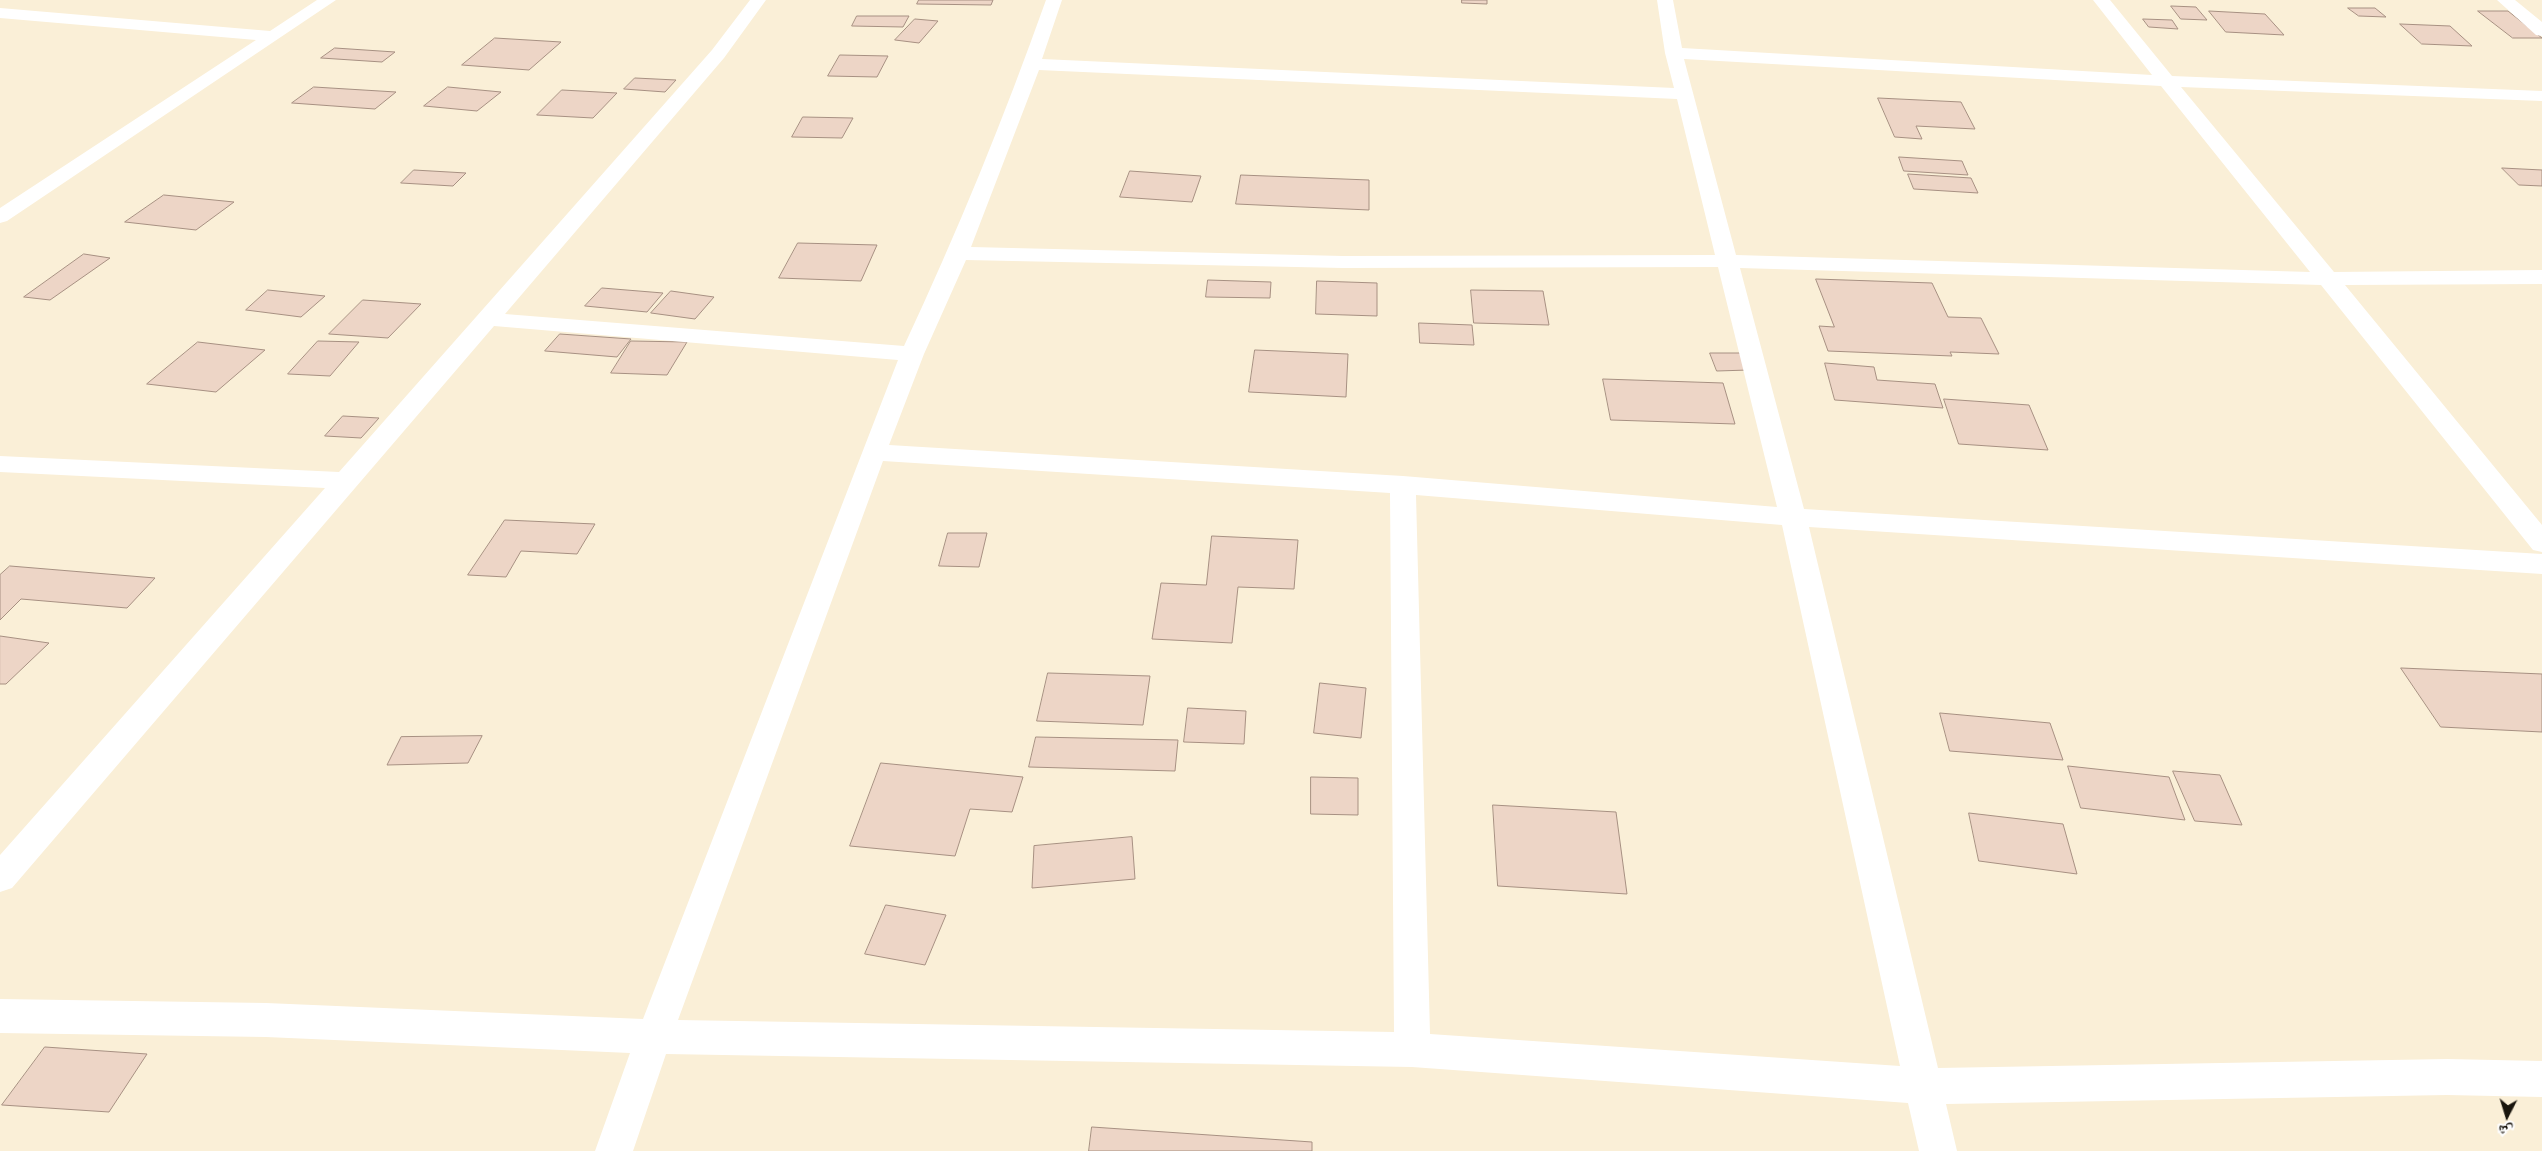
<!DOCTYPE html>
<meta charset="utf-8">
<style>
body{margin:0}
#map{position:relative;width:2542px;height:1151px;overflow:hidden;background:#faefd7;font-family:"Noto Sans","Noto Naskh Arabic",sans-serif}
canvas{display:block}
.north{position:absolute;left:2482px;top:1091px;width:50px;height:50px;-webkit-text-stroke:4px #fdfdfd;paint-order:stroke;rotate:185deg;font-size:14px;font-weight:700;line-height:20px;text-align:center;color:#19150d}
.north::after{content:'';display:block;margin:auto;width:18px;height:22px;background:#19150d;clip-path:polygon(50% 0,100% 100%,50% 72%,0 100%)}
</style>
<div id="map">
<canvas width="2542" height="1151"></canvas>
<div class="north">ش</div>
</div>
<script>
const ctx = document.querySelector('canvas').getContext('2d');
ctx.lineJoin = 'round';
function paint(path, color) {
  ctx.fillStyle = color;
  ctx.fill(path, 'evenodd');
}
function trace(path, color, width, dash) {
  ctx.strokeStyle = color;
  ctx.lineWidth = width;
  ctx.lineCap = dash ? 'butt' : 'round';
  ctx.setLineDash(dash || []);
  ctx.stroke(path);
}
const building = new Path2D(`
 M919,0H993L991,5L917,4Z
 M1462,0H1487V4L1462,3Z
 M2171,6L2196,7L2207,20L2181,19Z
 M2348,8H2375L2386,17L2359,16Z
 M2209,11L2265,14L2284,35L2226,32Z
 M2478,11H2508L2542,38H2513Z
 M857,16H909L903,27L852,26Z
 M915,19L938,21L919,43L895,40Z
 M2143,19L2172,20L2178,29L2149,27Z
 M2400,24L2450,26L2472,46L2422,44Z
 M495,38L561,42L529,70L462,65Z
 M335,48L395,52L382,62L321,58Z
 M840,55L888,56L877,77L828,76Z
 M635,78L676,80L665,92L624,89Z
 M314,87L396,92L375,109L292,103Z
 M448,87L501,92L477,111L424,106Z
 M562,90L617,93L593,118L537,115Z
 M1878,98L1961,102L1975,129L1916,126L1922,139L1895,137Z
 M803,117L853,118L842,138L792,137Z
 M1899,157L1962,161L1968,175L1904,171Z
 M2502,168L2542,170V186L2519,185Z
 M414,170L466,173L453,186L401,183Z
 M1130,171L1201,176L1192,202L1120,197Z
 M1908,174L1971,178L1978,193L1914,189Z
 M1241,175L1369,180V210L1236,204Z
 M164,195L234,202L196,230L125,222Z
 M798,243L877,245L861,281L779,278Z
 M84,254L110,258L50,300L24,297Z
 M1816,279L1932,283L1948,317L1981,318L1999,354L1950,352L1952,356L1828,351L1819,326L1834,327Z
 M1208,280L1271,282L1270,298L1206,297Z
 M1317,281L1377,283V316L1316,314Z
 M602,288L663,293L647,312L585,306Z
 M268,290L325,296L301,317L246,310Z
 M1471,290L1543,291L1549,325L1474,323Z
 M671,291L714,297L695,319L651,313Z
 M363,300L421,304L388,338L329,334Z
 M1419,323L1472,325L1474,345L1420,343Z
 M560,334L631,339L617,357L545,351Z
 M318,341L359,342L330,376L288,374Z
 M631,341L687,342L667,375L611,373Z
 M198,342L265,350L216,392L147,384Z
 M1255,350L1348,354L1346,397L1249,392Z
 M1710,353H1741L1749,370L1717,371Z
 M1825,363L1874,367L1877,380L1935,384L1943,408L1835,400Z
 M1603,379L1723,383L1735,424L1611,420Z
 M1944,399L2029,405L2048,450L1959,444Z
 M343,416L379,418L361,438L325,436Z
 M505,520L595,524L577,554L521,551L506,577L468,575Z
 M948,533H987L979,567L939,566Z
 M1212,536L1298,540L1294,589L1238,587L1232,643L1152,639L1161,583L1206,585Z
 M10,566L155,578L127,608L21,599L0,620V575Z
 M0,636L49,643L6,684H0Z
 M2401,668L2542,674V732L2441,727Z
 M1048,673L1150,676L1143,725L1037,721Z
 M1320,683L1366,688L1361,738L1314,733Z
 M1188,708L1246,711L1244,744L1184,742Z
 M1940,713L2050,723L2063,760L1950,751Z
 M482,736L468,763L387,765L401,737Z
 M1036,737L1178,740L1175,771L1029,767Z
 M881,763L1023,777L1012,812L970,809L955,856L850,846Z
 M2068,766L2169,777L2185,820L2081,808Z
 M2173,771L2220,775L2242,825L2195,821Z
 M1311,777L1358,778V815L1311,814Z
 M1493,805L1616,812L1627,894L1498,886Z
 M1969,813L2063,824L2077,874L1979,861Z
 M1132,837L1135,879L1032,888L1034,846Z
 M886,905L946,915L925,965L865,954Z
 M45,1047L147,1054L109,1112L2,1105Z
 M1092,1127L1312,1142V1151H1089Z`);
const street = new Path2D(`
 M317,0H336L7,221L0,223V208L256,40L0,18V8L270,31Z
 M750,0H766L724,58L505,314L904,346C957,233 1004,118 1046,0H1062L1042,59L1674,88L1665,53L1657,0H1673L1682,48L2152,75L2093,0H2110L2172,76L2542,91V101L2181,87L2334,272L2542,270V284L2345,285L2542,525V552L2533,550L2321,285L1740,268L1804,509L2542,554V574L1809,527L1938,1068L2447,1059L2542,1061V1097L2447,1095L1946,1104L1957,1151H1919L1908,1103L1412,1067L666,1054L633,1151H595L630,1053L266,1037L0,1033V999L266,1003L643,1019L898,360L494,326L12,888L0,892V855L325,488L0,472V456L339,472L712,50ZM1684,59L2161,86L2310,272L1736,255ZM1039,70L1677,99L1715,255L1343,256L971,247ZM966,260L1343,268L1718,267L1777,507L1403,476L889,445L924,354ZM883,461L1390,493L1394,1032L678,1020ZM1416,495L1782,525L1900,1066L1430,1034Z
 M2497,0H2515L2542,22V36L2536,35Z`);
paint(building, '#edd5c6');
trace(building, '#a79082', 1);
paint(street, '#fff');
</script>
